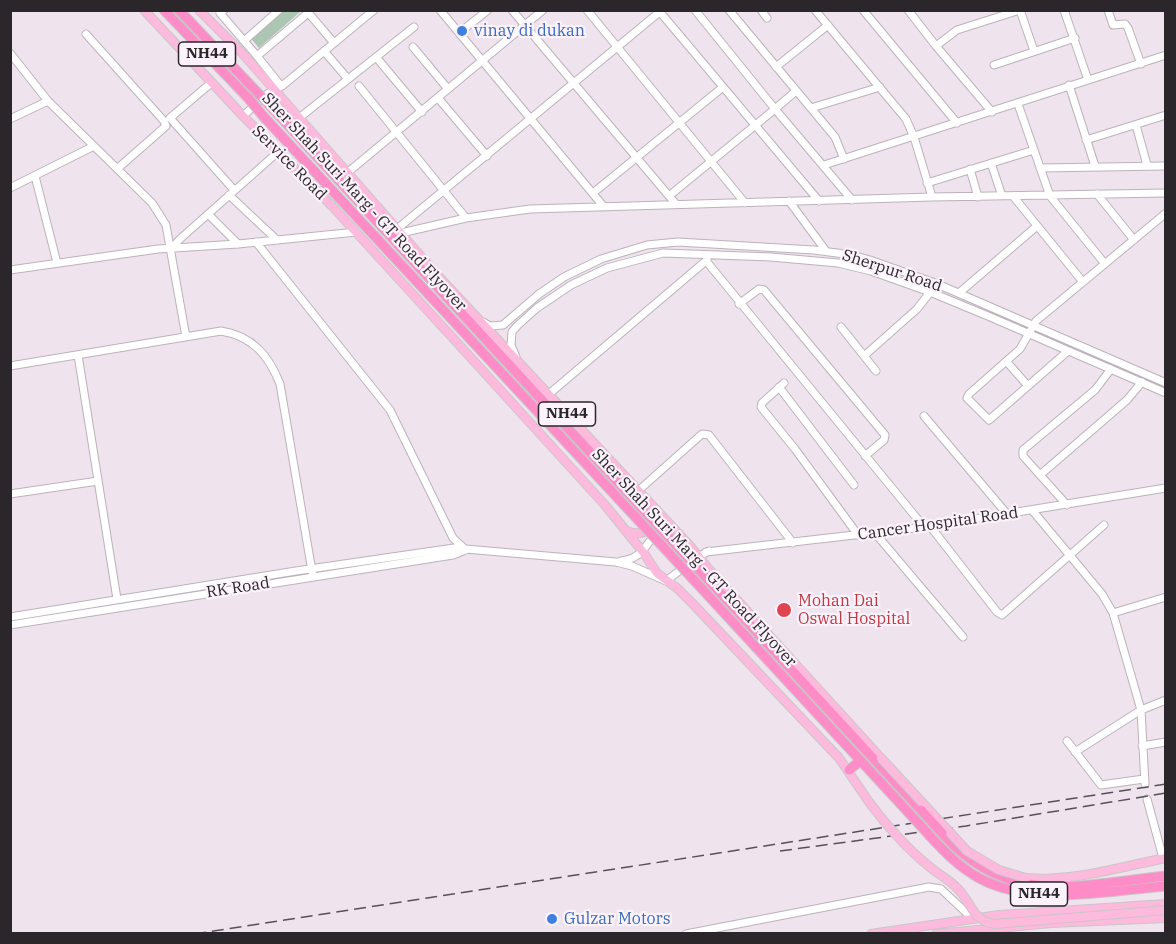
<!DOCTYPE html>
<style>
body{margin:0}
#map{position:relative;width:1176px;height:944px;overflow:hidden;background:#efe4ee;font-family:"IBM Plex Serif",serif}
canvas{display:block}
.frame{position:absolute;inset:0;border:12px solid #2a262a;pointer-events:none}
</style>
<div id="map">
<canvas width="1176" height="944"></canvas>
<div class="frame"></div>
</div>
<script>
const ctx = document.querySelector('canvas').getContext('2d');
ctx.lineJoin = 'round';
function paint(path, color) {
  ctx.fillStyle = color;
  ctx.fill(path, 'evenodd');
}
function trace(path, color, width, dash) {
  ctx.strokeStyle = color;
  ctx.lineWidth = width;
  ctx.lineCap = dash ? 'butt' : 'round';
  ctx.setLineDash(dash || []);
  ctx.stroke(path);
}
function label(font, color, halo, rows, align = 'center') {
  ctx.font = font + ' "IBM Plex Serif",serif';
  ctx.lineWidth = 4.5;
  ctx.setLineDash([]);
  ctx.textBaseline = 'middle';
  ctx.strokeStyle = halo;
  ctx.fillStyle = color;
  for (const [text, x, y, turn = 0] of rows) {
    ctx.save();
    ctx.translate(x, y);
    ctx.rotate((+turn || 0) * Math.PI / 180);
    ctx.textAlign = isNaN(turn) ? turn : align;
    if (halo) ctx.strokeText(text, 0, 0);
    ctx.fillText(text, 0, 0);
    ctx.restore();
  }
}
const green = new Path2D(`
 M277,11H301L259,48L249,36Z`);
const minor = new Path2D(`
 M224,10L220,13L257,56
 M306,10L334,43
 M440,10L604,207
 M512,10L669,196
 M587,10L745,203
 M695,10L775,109L796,91
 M729,10L835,137L844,159
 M761,10L767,18
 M815,10L906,119L914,137L932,197
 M863,10L957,123
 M908,10L936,46
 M1020,10L1034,51
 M1064,10L1088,80
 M1108,10L1113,25L1125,24L1128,28L1141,64
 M660,12L819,201
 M459,33L488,10
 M86,34L164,121L166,126L117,169
 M244,41L279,10
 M413,47L448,89
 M324,51L348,79
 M10,53L48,101L10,119
 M376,57L422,112
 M994,65L1075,38
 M776,67L828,25
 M211,83L170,118L234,190
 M1069,85L1095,166
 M281,86L257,56L308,13
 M359,86L466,218
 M438,98L487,156
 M48,101L152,203L166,225L186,337
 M1018,104L1050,196L1105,264
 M811,108L880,87
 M992,112L936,46L957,30L1020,10
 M243,116L267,94L282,86L374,10
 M299,118L414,27
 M1136,125L1147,165
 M1086,140L1166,115
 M991,163L1002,196
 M824,165L1166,55
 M1040,168L1166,166
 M970,169L978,197
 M347,173L543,10
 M35,176L57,263
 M927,183L1034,150
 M10,188L94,146
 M593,193L723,87
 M1097,194L1134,240
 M229,195L277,240
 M1013,196L1083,282
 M789,201L826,251
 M676,204L669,196L775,109L852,200
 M208,214L238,244
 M397,229L662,10
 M401,233L466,218L530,209L932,197L1166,193
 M256,242L390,410L453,538L466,550
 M171,249L180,239L278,152
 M707,262L924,527
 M10,270L158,249L238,244L356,232
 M959,293L1037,226
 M739,304L759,289L764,290L885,435L884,440L865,456
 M483,322L490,326L503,325L539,294L564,277L601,259L647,245L678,242L814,250L852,255L870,260L935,283L1166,383
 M841,327L876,371
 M1068,351L989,420L967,398L969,394L1020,349L1036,321L1166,213
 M78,355L117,599
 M864,356L917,309L931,291
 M516,357L511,345L512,332L517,326L537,308L571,285L607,268L663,253L771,257L838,263L871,271L930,292L988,316L1166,393
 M1007,362L1028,386
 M10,366L221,331C253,336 269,356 280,384L313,577
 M1111,369L1095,390L1023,450V456L1040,475L1127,400L1142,382
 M784,383L762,403L761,407L795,449L858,535
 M779,387L854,485
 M549,394L707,260
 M924,416L1007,514
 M1040,475L1067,505
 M638,491L702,434L709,435L793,543
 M10,494L98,481
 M1032,510L1102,594L1113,613L1166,597
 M930,526L997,612L1002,615L1104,525
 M875,533L963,637
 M706,552L924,527L1166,488
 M696,558L709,551
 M621,561C650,557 645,535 666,529
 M1113,613L1141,710L1166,700
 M10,617L296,571L454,548L616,562L632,566L666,581L687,565
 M10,625L453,555L463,551
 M1141,710L1145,784
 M1067,741L1101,785L1144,779
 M1142,746L1166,742
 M1075,752L1141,710
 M1147,799L1163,858
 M686,934L929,887L941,889L972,918`);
const major = new Path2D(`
 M144,10L243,116L333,207L472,359L605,505L643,552L657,573L678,589L693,604L839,758L869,802
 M199,10L243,54L440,278L690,546L707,567L881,758
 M627,531C641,537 652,531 657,517
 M1026,878C1074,882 1119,867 1166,858
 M871,934L999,915L1166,904
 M936,934L1051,923L1166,918`);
const highway = new Path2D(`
 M164,10L249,99
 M179,10L256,91
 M273,109L649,516
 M264,117L641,523
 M701,572L921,810
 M693,579L909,813
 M849,770L860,761
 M942,833C1008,908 1078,885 1166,876
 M930,836C945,852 959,867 979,878C1032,907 1107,891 1166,886`);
const rail = new Path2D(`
 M780,851L966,826L1166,793
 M194,934L1166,784`);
const majorBridge = new Path2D(`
 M881,758L967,851L999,870L1026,878
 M869,802C887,826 906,848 930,867C938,874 948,879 956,887C971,900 972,922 995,924L1166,910`);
const highwayBridge = new Path2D(`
 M256,91L273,109
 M249,99L264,117
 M649,516L701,572
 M641,523L693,579
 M921,810L942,833
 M909,813L930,836`);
const markers = [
 [462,31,6,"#3f7fe0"],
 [784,610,8,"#e0444e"],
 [552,919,6,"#3f7fe0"]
];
const shields = [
 [207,54,57],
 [567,414,57],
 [1039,894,57]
];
const shieldNames = [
 ["NH44",207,54],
 ["NH44",567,414],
 ["NH44",1039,894]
];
const shopNames = [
 ["vinay di dukan",474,31],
 ["Gulzar Motors",564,919]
];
const streetNames = [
 ["Service Road",289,163,45],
 ["Sher Shah Suri Marg - GT Road Flyover",364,202,47],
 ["Sherpur Road",892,271,18],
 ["Cancer Hospital Road",938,524,-8],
 ["Sher Shah Suri Marg - GT Road Flyover",694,558,47],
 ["RK Road",238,588,-9]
];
const healthNames = [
 ["Mohan Dai",798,601],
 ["Oswal Hospital",798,619]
];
paint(green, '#abc7b3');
trace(minor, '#bcb2bb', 9);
trace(major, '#c8c7c8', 10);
trace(highway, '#c8c7c8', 11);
trace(minor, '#fff', 7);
trace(major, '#febadd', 8);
trace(highway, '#fe8cc7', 9);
trace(rail, '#565156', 1.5, [12, 6]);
trace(majorBridge, '#c8c7c8', 10, []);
trace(highwayBridge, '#c8c7c8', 11, []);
trace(majorBridge, '#febadd', 8);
trace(highwayBridge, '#fe8cc7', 9);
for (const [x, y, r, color] of markers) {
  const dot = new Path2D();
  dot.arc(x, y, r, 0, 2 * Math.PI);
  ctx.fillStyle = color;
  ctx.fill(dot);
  trace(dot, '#fcf2fb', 2);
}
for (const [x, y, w] of shields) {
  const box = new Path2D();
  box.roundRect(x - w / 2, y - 12, w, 24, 4.5);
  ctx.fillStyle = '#fcf2fb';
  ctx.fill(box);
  trace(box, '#2a262a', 1.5);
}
label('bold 15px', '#2a262a', null, shieldNames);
label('16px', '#366cbe', '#fcf2fb', shopNames, 'left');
label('16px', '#2a262a', '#fcf2fb', streetNames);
label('16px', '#be3a42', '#fcf2fb', healthNames, 'left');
</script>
